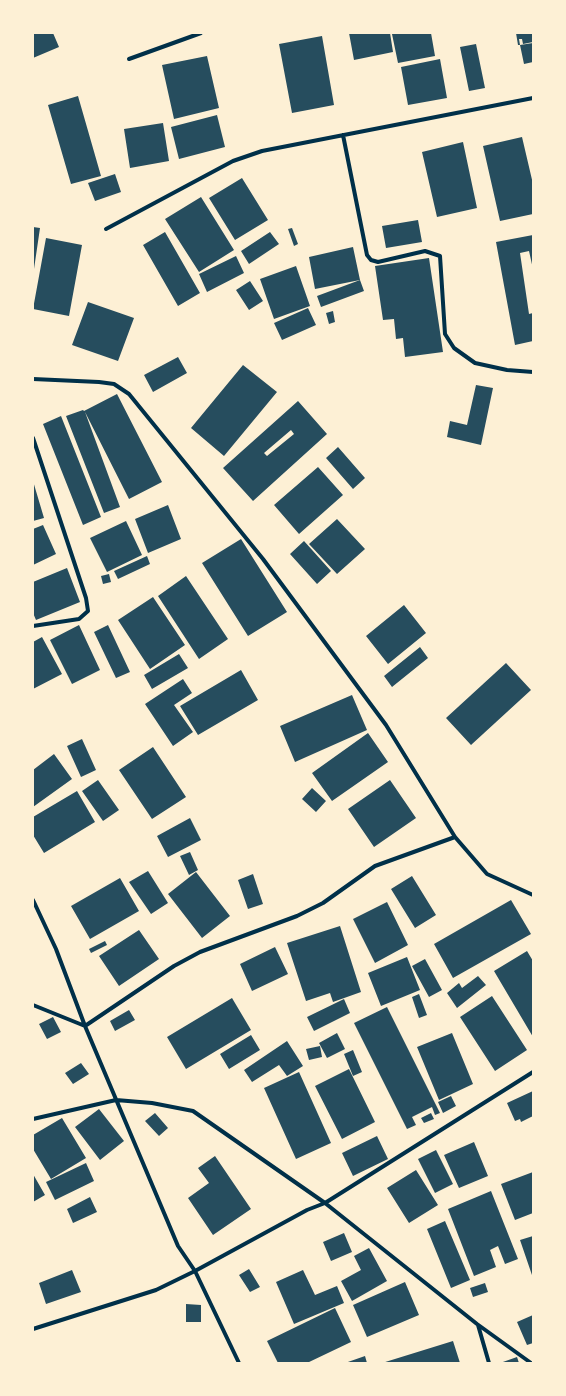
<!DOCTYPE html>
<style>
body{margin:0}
#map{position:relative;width:566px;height:1396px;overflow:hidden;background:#fdf0d5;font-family:"Space Grotesk",sans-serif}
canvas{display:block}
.frame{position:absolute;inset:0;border:34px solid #fdf0d5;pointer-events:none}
</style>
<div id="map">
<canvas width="566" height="1396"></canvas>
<div class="frame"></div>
</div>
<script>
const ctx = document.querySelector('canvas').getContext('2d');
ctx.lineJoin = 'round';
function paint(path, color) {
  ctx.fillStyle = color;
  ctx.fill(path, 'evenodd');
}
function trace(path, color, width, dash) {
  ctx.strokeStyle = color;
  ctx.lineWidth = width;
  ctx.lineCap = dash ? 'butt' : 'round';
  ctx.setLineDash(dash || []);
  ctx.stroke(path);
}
const building = new Path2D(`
 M33,33H53L59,47L33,58Z
 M349,33H390L393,52L354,60Z
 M431,33L435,56L398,63L392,34Z
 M516,33H533V42L523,44L522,39H519L520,45H518Z
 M322,36L334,105L292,113L279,44Z
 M533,43V62L524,64L520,45Z
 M476,44L485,88L469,91L460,47Z
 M207,56L219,108L174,119L162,65Z
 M440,59L447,98L408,105L401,67Z
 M78,96L101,176L71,184L48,105Z
 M217,115L225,147L179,159L171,127Z
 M163,123L169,161L130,168L124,129Z
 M522,137L533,184V214L500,221L483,146Z
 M463,142L477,208L437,217L422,152Z
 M115,174L121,192L95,201L88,183Z
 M242,178L268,220L235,240L209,198Z
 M201,197L234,250L199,272L165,219Z
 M418,220L422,242L386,248L382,226Z
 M33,227L40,228L34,269L33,268Z
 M292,228L298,244L294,246L288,229Z
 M165,232L200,293L178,306L143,245Z
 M270,232L279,244L249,264L241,251Z
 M533,235V269L529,251L520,253L529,314L533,313V341L515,345L496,242Z
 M46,238L82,245L69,316L33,309Z
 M353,247L360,280L315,289L309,257Z
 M236,256L244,273L207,292L199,274Z
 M429,258L443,352L405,357L403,338L396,339L394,319L383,320L375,266Z
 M296,266L310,306L274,319L260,279Z
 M360,280L364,291L321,307L317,296Z
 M250,281L263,301L249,310L236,290Z
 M88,302L134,318L118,361L72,345Z
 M308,308L316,325L282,340L274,323Z
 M333,311L335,322L329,324L326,313Z
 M178,357L187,373L153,392L144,375Z
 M243,365L277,392L224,456L191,428Z
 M476,385L493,388L481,445L447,437L450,421L467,425Z
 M117,394L162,482L129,499L85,412L120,507L104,513L66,416L83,410L84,411Z
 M298,401L327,434L253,501L223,468ZM291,430L294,434L267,456L264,453Z
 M61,416L101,517L83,525L43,424Z
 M338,447L365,478L353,489L326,458Z
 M318,467L343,495L299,534L274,505Z
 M33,481L44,518L33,521Z
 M168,505L181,539L148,553L135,519Z
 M337,519L365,549L337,574L309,544Z
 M126,521L142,555L107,572L90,538Z
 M43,525L56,554L33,565V529Z
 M241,539L287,612L248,636L202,563Z
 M304,541L331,571L317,584L290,554Z
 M147,556L150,564L118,579L114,571Z
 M67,568L80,602L36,620L33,613V582Z
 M109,574L111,582L103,584L101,576Z
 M186,576L228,639L199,659L158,596Z
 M153,597L185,645L150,669L118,620Z
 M404,605L426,633L388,664L366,636Z
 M79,625L100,670L72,684L50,640Z
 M108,625L130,672L116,678L94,632Z
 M42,637L62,674L33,689V642Z
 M420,647L428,658L392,687L384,676Z
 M179,654L188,668L152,689L144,675Z
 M506,663L531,690L471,745L446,718Z
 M241,670L258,700L198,735L180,706Z
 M183,679L192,693L174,705L193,732L173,746L145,704Z
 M352,695L367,730L295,762L280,726Z
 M368,733L388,762L332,801L312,773Z
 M82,739L96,770L81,777L67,746Z
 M153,747L186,797L152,819L119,770Z
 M54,754L72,779L33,807V770Z
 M98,780L119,810L103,821L82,791Z
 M390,780L416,818L374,847L348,809Z
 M312,788L326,801L316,812L302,799Z
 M77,791L95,822L44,853L33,835V817Z
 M190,818L201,840L168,857L157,836Z
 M190,852L198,870L189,875L180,856Z
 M148,871L168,903L151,914L129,882Z
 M196,872L230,916L202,938L168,894Z
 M253,874L263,904L248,909L238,880Z
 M412,876L436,915L415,928L391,889Z
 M120,878L139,911L90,939L71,906Z
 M511,900L531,934L453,978L434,944Z
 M387,902L408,945L375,963L353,919Z
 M340,926L361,992L333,1002L330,993L306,1001L287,943Z
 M139,930L159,959L119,986L99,956Z
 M105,941L107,945L91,953L89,949Z
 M275,947L288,974L252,991L240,964Z
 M527,951L533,961V1037L494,971Z
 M407,957L420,990L381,1006L368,973Z
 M425,959L442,990L429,997L412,966Z
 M478,976L486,985L457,1008L447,993L459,983L462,988Z
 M419,994L427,1015L419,1018L412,997Z
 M492,996L527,1050L495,1071L460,1017Z
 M232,998L251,1030L186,1069L167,1037Z
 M344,999L350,1013L314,1031L307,1017Z
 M387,1007L440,1113L435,1115L432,1107L412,1117L416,1125L407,1129L354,1023Z
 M129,1010L135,1020L115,1031L110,1021Z
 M53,1017L61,1032L47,1039L39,1024Z
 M337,1033L345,1049L327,1058L319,1043Z
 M452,1033L473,1084L439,1100L417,1047Z
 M251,1035L260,1050L229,1069L220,1054Z
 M287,1041L303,1066L287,1076L279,1065L252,1082L244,1070Z
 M320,1046L322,1057L309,1060L306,1049Z
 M353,1050L362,1072L353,1076L344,1054Z
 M81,1063L89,1074L73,1084L65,1073Z
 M349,1069L375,1122L342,1139L315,1086Z
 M299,1072L331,1143L296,1159L264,1088Z
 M533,1091V1116L521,1122L520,1119L515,1121L507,1103Z
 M451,1096L456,1106L443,1113L438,1102Z
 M99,1109L124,1141L100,1160L75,1127Z
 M155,1113L168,1128L159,1136L145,1121Z
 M431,1113L434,1119L424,1123L421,1118Z
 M62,1118L86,1158L51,1179L33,1149V1135Z
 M377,1136L388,1159L353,1176L342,1153Z
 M474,1142L488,1176L459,1188L444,1155Z
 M436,1150L453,1184L435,1193L418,1159Z
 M215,1156L251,1209L213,1235L188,1198L209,1183L198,1168Z
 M86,1163L94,1181L55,1200L46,1182Z
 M416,1170L438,1205L409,1223L387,1188Z
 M533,1172V1213L515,1220L501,1184Z
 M33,1174L45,1195L33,1202Z
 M491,1191L518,1259L505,1264L498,1246L490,1250L496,1267L474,1276L448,1209Z
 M90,1197L97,1212L73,1223L67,1209Z
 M445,1221L470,1280L451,1288L427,1229Z
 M344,1233L352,1252L331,1261L323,1242Z
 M533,1236V1278L520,1240Z
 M369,1248L387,1281L352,1301L341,1281L361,1270L354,1256Z
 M249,1269L260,1287L250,1292L239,1275Z
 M72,1270L81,1292L46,1304L39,1283Z
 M303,1270L315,1295L337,1286L344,1303L294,1324L276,1282Z
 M405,1282L419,1315L367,1337L353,1305Z
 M485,1283L488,1292L473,1297L470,1288Z
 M186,1304L201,1305V1322H186Z
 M335,1308L351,1342L307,1363H278L267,1341Z
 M533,1315V1343L527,1345L517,1322Z
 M453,1341L460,1363H382Z
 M365,1356L367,1363H345Z
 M517,1357L519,1363H500Z`);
const minor = new Path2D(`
 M129,59L201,33
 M343,135L367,255L371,260L378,262L425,251L440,256L445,334L454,348L475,363L507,370L533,372
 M106,229L233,161L262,151L533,98
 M33,379L99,382L114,384L129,394L263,559L386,725L455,837L487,874L533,895
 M33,438L86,598L88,611L79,619L33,626
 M33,900L56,949L85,1026L178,1246L195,1271L239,1363
 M33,1005L85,1026L174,966L200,952L297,916L323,903L375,866L455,837
 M33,1119L116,1100L152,1103L193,1111L325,1203L477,1324L531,1363
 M478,1325L489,1363
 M33,1329L156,1290L195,1271L307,1210L325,1203L533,1072`);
paint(building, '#264d5e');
trace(minor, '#003049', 4);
</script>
